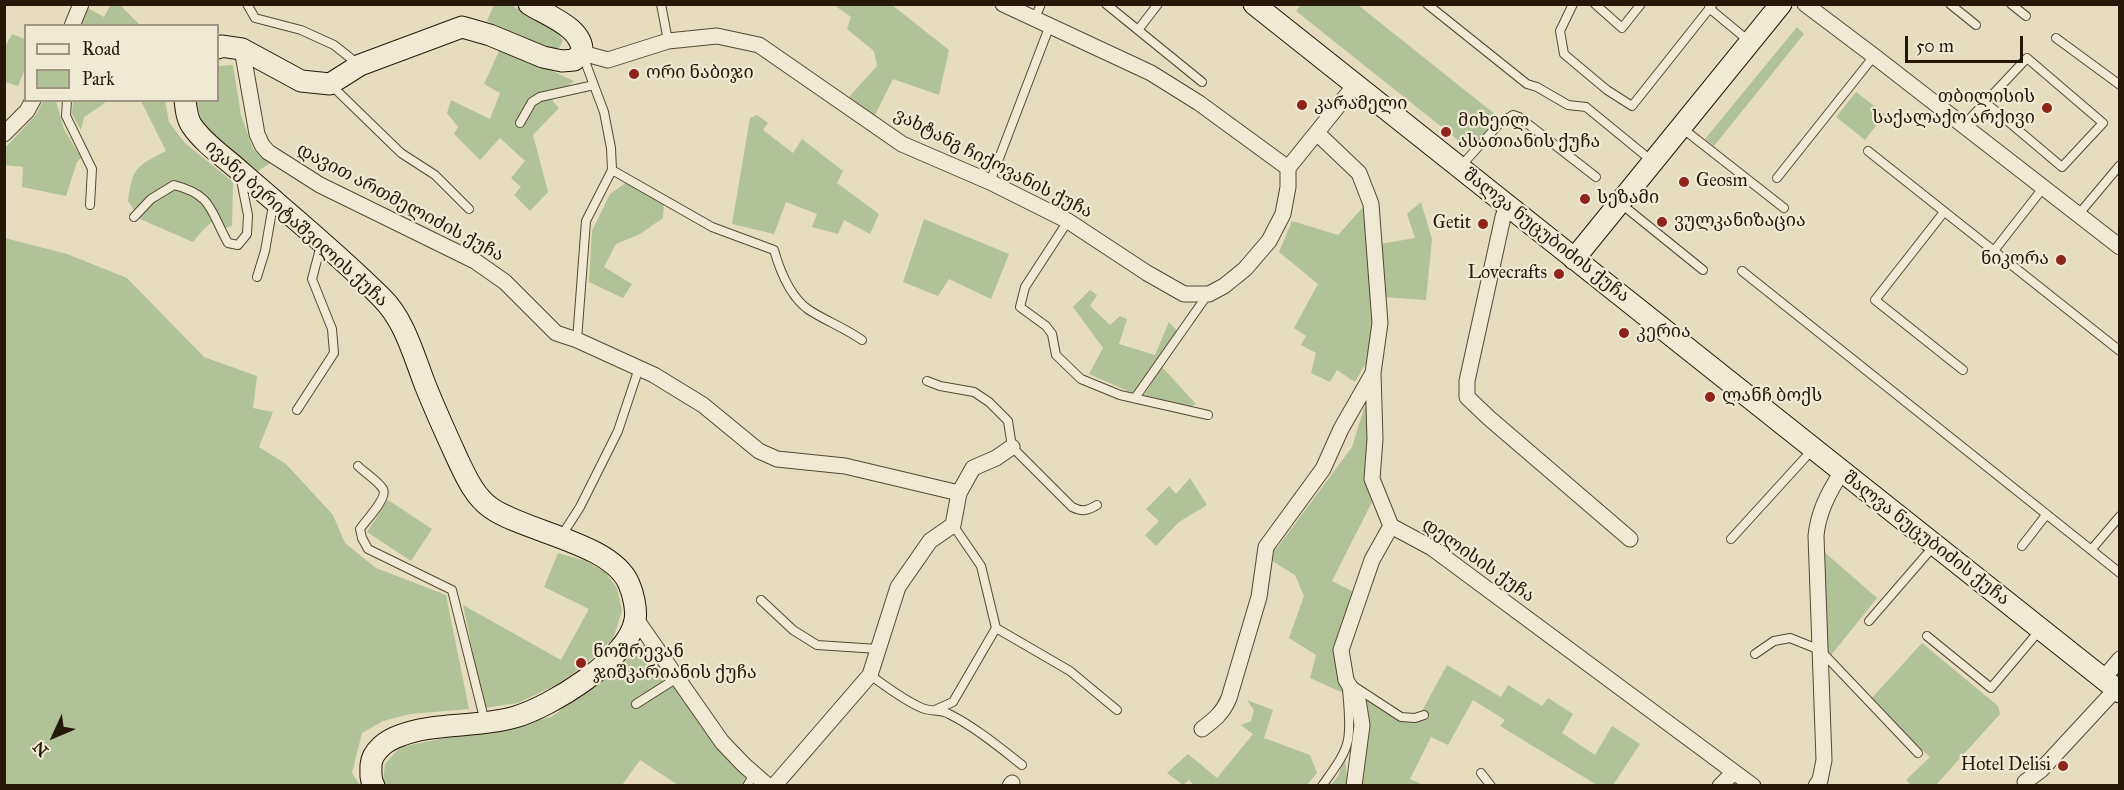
<!DOCTYPE html>
<meta charset="utf-8">
<style>
body{margin:0}
#map{position:relative;width:2124px;height:790px;overflow:hidden;background:#e6ddbe;font-family:"IM FELL Great Primer",serif}
canvas{display:block}
.frame{position:absolute;inset:0;border:6px solid #251808;pointer-events:none}
.legend{position:absolute;left:24px;top:24px;width:195px;height:78px;box-sizing:border-box;background:#efe9d5;border:2px solid #9e9583;margin:0;padding:8px 10px;list-style:none;font-size:18px;color:#251808}
.legend li{display:flex;align-items:center;gap:12px;height:30px}
.legend b{width:30px;border:2px solid #9e9583}
.north{position:absolute;left:24px;top:706px;width:60px;height:60px;-webkit-text-stroke:4px #efe9d5;paint-order:stroke;rotate:226deg;font-size:16px;font-weight:700;line-height:24px;text-align:center;color:#251808}
.north::after{content:'';display:block;margin:auto;width:21px;height:27px;background:#251808;clip-path:polygon(50% 0,100% 100%,50% 72%,0 100%)}
.scale{position:absolute;left:1905px;top:36px;width:118px;height:27px;box-sizing:border-box;border:3px solid #251808;border-top:0;padding-left:8px;font-size:18px;line-height:21px;white-space:nowrap;color:#251808;-webkit-text-stroke:4px #efe9d5;paint-order:stroke}
</style>
<div id="map">
<canvas width="2124" height="790"></canvas>
<div class="frame"></div>
<ul class="legend">
<li><b style="height:8px;background:#efe9d5"></b>Road</li>
<li><b style="height:16px;background:#b0c296"></b>Park</li>
</ul>
<div class="north">N</div>
<div class="scale">50 m</div>
</div>
<script>
const ctx = document.querySelector('canvas').getContext('2d');
ctx.lineJoin = 'round';
function paint(path, color) {
  ctx.fillStyle = color;
  ctx.fill(path, 'evenodd');
}
function trace(path, color, width, dash) {
  ctx.strokeStyle = color;
  ctx.lineWidth = width;
  ctx.lineCap = dash ? 'butt' : 'round';
  ctx.setLineDash(dash || []);
  ctx.stroke(path);
}
function label(font, color, halo, rows, align = 'center') {
  ctx.font = font + ' "IM FELL Great Primer","Noto Serif Georgian",serif';
  ctx.lineWidth = 4.5;
  ctx.setLineDash([]);
  ctx.textBaseline = 'middle';
  ctx.strokeStyle = halo;
  ctx.fillStyle = color;
  for (const [text, x, y, turn = 0] of rows) {
    ctx.save();
    ctx.translate(x, y);
    ctx.rotate((+turn || 0) * Math.PI / 180);
    ctx.textAlign = isNaN(turn) ? turn : align;
    if (halo) ctx.strokeText(text, 0, 0);
    ctx.fillText(text, 0, 0);
    ctx.restore();
  }
}
const green = new Path2D(`
 M111,4L120,5L140,25L76,26L84,6L104,17Z
 M494,5H511L555,30L563,40L560,47L553,50L487,21Z
 M834,5H892L949,50L939,95L893,79L874,117L849,97L877,66L874,51L847,29L851,17Z
 M1301,5H1358L1501,119L1468,148L1296,11Z
 M1797,27L1804,34L1714,146L1705,139Z
 M12,34L25,39V69L18,86L5,82V47Z
 M501,47L574,81L552,100L559,108L533,135L548,192L530,211L514,195L521,187L511,178L525,161L500,138L480,160L454,134L458,127L447,113L451,100L490,119L500,93L484,84Z
 M233,65L241,115L253,149L270,163L255,173L202,124L196,101L218,100V66Z
 M1856,92L1885,114L1865,140L1836,117Z
 M43,101H56L64,129L81,158L77,162L66,196L22,187L23,167L5,165V148L36,115Z
 M73,101H103L105,103L84,117L81,130L72,114Z
 M141,101H165L169,122L185,143L233,182L232,226L225,228L214,220L202,231L193,242L140,219L128,201C133,167 135,167 166,151Z
 M757,115L768,123L763,130L793,153L802,139L843,171L837,183L879,214L870,234L844,220L838,234L812,227L817,214L786,202L774,234L732,224L750,118Z
 M627,182L639,187L664,204L663,218L640,234L616,244L604,267L632,284L623,298L589,282L592,231L610,194Z
 M1421,202L1432,239L1426,300L1383,297L1380,244L1415,238L1407,214Z
 M1364,206L1376,326L1367,361L1355,382L1337,370L1330,382L1311,373L1316,353L1301,345L1306,336L1294,328L1318,284L1279,252L1292,221L1338,235Z
 M924,219L1009,254L991,299L949,279L938,296L903,282Z
 M5,238L67,254L127,278L204,357L257,376L253,408L273,412L259,447L286,464L333,515L345,543L376,568L446,595L469,709L410,714L383,721L362,733L352,773L360,785H5Z
 M1090,290L1097,295L1090,306L1110,325L1120,316L1127,319L1119,344L1155,355L1169,322L1179,333L1132,393L1089,374L1103,348L1073,307Z
 M1162,367L1196,404L1189,407L1144,395Z
 M1372,383L1373,500L1332,581L1356,593L1340,650L1343,693L1310,678L1316,655L1289,638L1304,596L1295,575L1264,556L1277,548L1352,447Z
 M1190,478L1207,505L1179,522L1156,546L1145,535L1159,521L1146,509L1169,486L1176,494Z
 M388,500L432,529L411,561L367,532Z
 M1822,550L1877,598L1828,659Z
 M558,553L586,561L605,572L617,588L622,611L613,639L586,664L560,683L518,703L484,708L463,605L561,660L589,609L544,587Z
 M646,643L747,775L741,785H678L640,760L622,785L385,786L383,782L385,764L400,747L551,717L607,677Z
 M1922,643L1998,706L2000,714L1936,785H1911L1906,780L1930,757L1870,700Z
 M1447,665L1501,697L1508,685L1542,706L1548,698L1573,714L1562,733L1595,755L1612,726L1640,744L1613,785H1597L1500,726L1505,720L1473,700L1448,745L1431,737L1410,779L1423,785L1357,784L1349,681L1416,722Z
 M1247,700L1273,710L1264,738L1310,755L1317,773L1307,785L1195,786L1189,780L1183,785L1167,773L1188,754L1217,778L1253,734L1241,725L1251,721L1254,710Z
 M1345,758L1348,785L1330,786L1338,776Z`);
const service = new Path2D(`
 M247,4L255,18L301,30L334,45L358,64
 M661,4L668,41
 M1106,4L1138,30
 M1158,4L1138,30L1202,82
 M1427,4L1527,84L1537,87L1568,105L1586,107L1652,161
 M1573,4L1560,31L1564,54L1607,90L1632,106L1713,4
 M1595,4L1622,28L1641,4
 M1950,4L1976,25
 M2011,4L2026,16
 M1709,8L1750,42
 M1035,18L1041,4
 M2056,38L2120,85
 M331,85L401,153L435,175L469,209
 M67,100L66,116L92,169L90,205
 M520,123L532,102L540,97L594,85
 M1963,126L2027,58L2103,123L2062,167L1985,102
 M1682,128L1784,208
 M1868,151L2120,351
 M1460,167L1500,123L1513,115L1519,117L1596,177
 M612,170L712,227L774,250C780,271 790,297 809,310C826,321 845,328 862,340
 M1777,178L1874,56
 M990,182L1050,25
 M1620,203L1703,270
 M1944,212L1875,300L1963,370
 M2078,215L2120,165
 M134,217L151,199L174,185C213,195 210,211 228,243L238,245L247,234L248,215L241,180
 M1068,221L1025,287L1020,307L1046,326L1052,334L1056,355L1081,379L1120,395L1208,415
 M1993,252L2043,188
 M1742,271L2120,573
 M257,277L265,251L273,205
 M577,340L586,221L612,170L611,148L604,112L583,56
 M927,381L940,386L974,392L989,402L1008,421L1012,447L1072,507C1082,512 1087,511 1097,505
 M1135,398L1208,294
 M297,410L334,353L332,329L312,279L321,245
 M358,466C365,473 378,481 383,489C388,498 366,520 360,529L362,538L368,549L452,590L485,722
 M562,535L580,507L618,431L639,368
 M1731,539L1813,449
 M2022,546L2046,515
 M2091,550L2120,516
 M761,600L793,630L817,645L878,649
 M1869,621L1933,547
 M996,628L1070,671L1117,710
 M1927,636L1991,688L2039,631
 M1755,654L1774,641L1790,638L1820,650L1918,753
 M870,675C887,687 903,700 922,708C931,712 940,709 949,714C975,727 999,747 1022,765
 M1352,685L1401,717L1415,718L1424,715
 M636,704L677,678
 M937,709L953,702L996,628L981,566L953,525
 M1481,773L1491,786
 M747,786L754,774
 M1322,786C1331,773 1345,756 1348,740C1351,723 1348,705 1347,688`);
const minor = new Path2D(`
 M1003,4L1151,73L1199,103L1288,168
 M1805,4L1874,56L2120,247
 M72,26L81,4
 M242,49L257,134L262,145L268,152L320,185L475,261L505,282L556,333L577,340L654,375L703,405L759,451L777,459L845,466L959,493
 M582,53L608,60L668,41L717,36L759,45L902,144L990,182L1068,221L1147,273L1184,294H1209L1224,286L1245,269L1269,241L1283,214L1288,187V168L1355,85
 M4,134L27,111L33,100
 M1507,206L1503,217L1467,381V397L1489,418L1630,539
 M1373,373L1375,439L1372,479L1391,526
 M1391,526L1432,548L1753,786
 M636,619L722,742L744,765L768,786
 M2103,679L2120,659
 M1202,729C1214,720 1223,713 1229,698L1259,597L1266,547L1323,469L1341,429L1373,373L1380,323L1371,204L1359,173L1317,133
 M2025,782L2041,770L2116,689
 M774,786L870,675L898,587L930,541L953,525L959,493L973,468L996,458L1012,447
 M1010,786L1012,783
 M1354,786L1362,725L1358,700L1346,680L1341,650L1372,560L1391,526
 M1720,786L1734,772
 M1816,786L1820,780L1824,760L1816,536C1818,512 1829,491 1842,472`);
const secondary = new Path2D(`
 M1254,4L2120,692
 M218,48L221,46L242,49L301,81L330,84L360,65L462,27L490,35L543,57L562,61L574,60L582,53C584,28 548,16 529,4
 M185,100C186,109 187,119 192,126C205,145 225,157 242,173C289,214 337,253 381,297C405,320 414,357 426,387C436,412 447,436 458,460C466,477 475,497 491,508C525,532 612,543 629,584C633,593 637,610 635,620C629,659 550,707 515,717C478,728 433,722 399,736C387,740 372,751 371,765C371,773 370,779 374,786
 M1574,259L1781,4`);
const markers = [
 [634,74,6,"#8f2418"],
 [1302,105,6,"#8f2418"],
 [2047,108,6,"#8f2418"],
 [1446,132,6,"#8f2418"],
 [1684,182,6,"#8f2418"],
 [1585,199,6,"#8f2418"],
 [1662,222,6,"#8f2418"],
 [1483,224,6,"#8f2418"],
 [2061,260,6,"#8f2418"],
 [1559,274,6,"#8f2418"],
 [1624,333,6,"#8f2418"],
 [1710,397,6,"#8f2418"],
 [581,663,6,"#8f2418"],
 [2063,766,6,"#8f2418"]
];
const poiNames = [
 ["ორი ნაბიჯი",646,74],
 ["თბილისის",2035,98,"right"],
 ["საქალაქო არქივი",2035,119,"right"],
 ["კარამელი",1314,105],
 ["მიხეილ",1458,122],
 ["ასათიანის ქუჩა",1458,143],
 ["Geosm",1696,182],
 ["სეზამი",1597,199],
 ["ვულკანიზაცია",1674,222],
 ["Getit",1471,224,"right"],
 ["ნიკორა",2049,260,"right"],
 ["Lovecrafts",1547,274,"right"],
 ["კერია",1636,333],
 ["ლანჩ ბოქს",1722,397],
 ["ნოშრევან",593,653],
 ["ჯიშკარიანის ქუჩა",593,674],
 ["Hotel Delisi",2051,766,"right"]
];
const streetNames = [
 ["ვახტანგ ჩიქოვანის ქუჩა",993,164,27],
 ["დავით ართმელიძის ქუჩა",400,203,28],
 ["ივანე ბერიტაშვილის ქუჩა",296,224,42],
 ["შალვა ნუცუბიძის ქუჩა",1546,236,38],
 ["შალვა ნუცუბიძის ქუჩა",1926,539,38],
 ["დელისის ქუჩა",1478,561,35]
];
paint(green, '#b0c296');
trace(service, '#554936', 10);
trace(minor, '#554936', 17);
trace(secondary, '#251808', 23);
trace(service, '#efe9d5', 8);
trace(minor, '#efe9d5', 15);
trace(secondary, '#efe9d5', 21);
for (const [x, y, r, color] of markers) {
  const dot = new Path2D();
  dot.arc(x, y, r, 0, 2 * Math.PI);
  ctx.fillStyle = color;
  ctx.fill(dot);
  trace(dot, '#efe9d5', 2);
}
label('18px', '#251808', '#efe9d5', poiNames, 'left');
label('18px', '#251808', '#efe9d5', streetNames);
</script>
